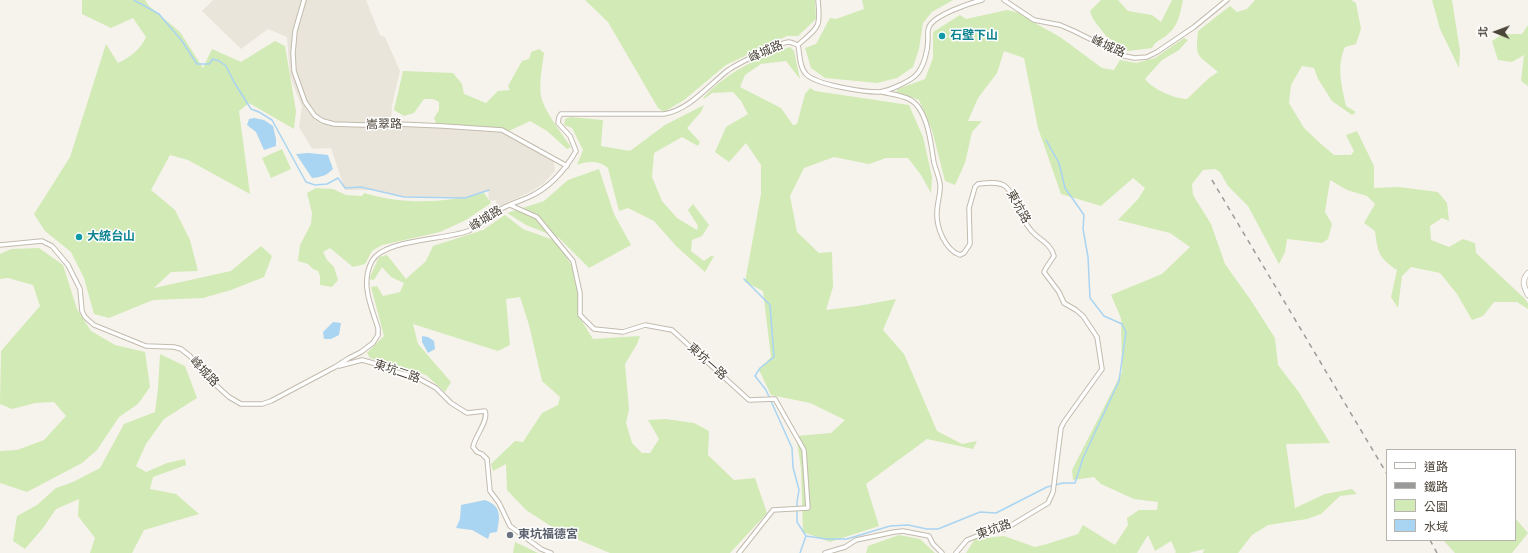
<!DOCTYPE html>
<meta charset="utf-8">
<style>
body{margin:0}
#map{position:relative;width:1528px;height:553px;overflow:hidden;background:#f6f3ec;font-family:"DejaVu Sans","Noto Sans TC",sans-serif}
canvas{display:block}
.legend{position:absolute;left:1386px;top:449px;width:130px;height:92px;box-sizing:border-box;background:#fff;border:1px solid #b7b4b0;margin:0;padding:5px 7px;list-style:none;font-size:12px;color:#4b4439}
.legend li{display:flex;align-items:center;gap:8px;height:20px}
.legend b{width:20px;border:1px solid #b7b4b0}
.north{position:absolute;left:1476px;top:12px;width:40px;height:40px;-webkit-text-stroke:3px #fff;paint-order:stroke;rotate:271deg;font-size:11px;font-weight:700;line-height:16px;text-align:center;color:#4b4439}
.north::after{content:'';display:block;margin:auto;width:14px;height:18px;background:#4b4439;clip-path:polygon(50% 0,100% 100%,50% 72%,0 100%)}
</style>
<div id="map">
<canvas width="1528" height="553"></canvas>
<ul class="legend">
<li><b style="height:5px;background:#fff"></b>道路</li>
<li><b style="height:5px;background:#9a9a9a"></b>鐵路</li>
<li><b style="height:11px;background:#d2eab5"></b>公園</li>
<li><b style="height:11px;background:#a9d4f2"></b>水域</li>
</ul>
<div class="north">北</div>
</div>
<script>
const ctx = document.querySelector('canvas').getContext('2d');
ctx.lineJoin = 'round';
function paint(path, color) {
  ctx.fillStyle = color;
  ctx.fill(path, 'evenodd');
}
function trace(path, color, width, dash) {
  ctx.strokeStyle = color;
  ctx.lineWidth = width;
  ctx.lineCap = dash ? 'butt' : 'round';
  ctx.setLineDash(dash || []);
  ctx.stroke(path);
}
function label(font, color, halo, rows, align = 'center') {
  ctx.font = font + ' "DejaVu Sans","Noto Sans TC",sans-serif';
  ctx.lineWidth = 3;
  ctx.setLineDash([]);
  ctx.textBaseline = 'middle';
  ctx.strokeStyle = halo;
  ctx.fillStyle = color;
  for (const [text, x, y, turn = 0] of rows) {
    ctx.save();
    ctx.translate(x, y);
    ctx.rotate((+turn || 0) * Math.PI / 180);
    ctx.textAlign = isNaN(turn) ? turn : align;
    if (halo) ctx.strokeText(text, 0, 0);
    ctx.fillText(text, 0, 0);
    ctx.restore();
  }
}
const residential = new Path2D(`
 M213,0H366L380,35L385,37L400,71L392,105L391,126L496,130L509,134L554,161L555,171L543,184L530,192L497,207L496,200L489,201L488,191L466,198H443L401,197L377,190H345L331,148L312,149L299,127L302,107L290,76L287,37L268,29L241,49L202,11Z`);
const green = new Path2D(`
 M82,0H145L149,6L180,32L203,68L212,49L241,62L275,41L285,46L296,111L294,129L249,103L239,111L250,194L188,160L170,155L151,190L175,210L190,240L198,271L171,272L154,288L231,271L261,246L272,256L264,277L231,290L203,298L153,300L109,318L94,314L84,278L71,252L45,231L34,214L70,157L106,44L118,63C129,58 141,49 146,37L133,18L111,28L82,14Z
 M585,0H815L816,19L798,36H787L726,65L684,100L664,112L658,108L608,22Z
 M862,0H953L932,12L923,23L919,49L913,67L897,78L877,83L825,78L811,68L805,48L816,44L830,18L836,19L864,9Z
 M1101,0H1118L1128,11L1152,15L1161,22L1172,0H1183C1180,13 1179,25 1168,34C1162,40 1157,39 1152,48L1128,51L1106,36L1093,19L1090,11Z
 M1255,0H1351L1356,3L1361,29L1356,44L1345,47C1336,67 1342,86 1346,106L1356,112L1352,115L1332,101L1318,79L1314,68L1302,66L1291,85L1289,103L1304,128L1321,144L1334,155H1351L1354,151L1346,135L1357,131L1374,166V188L1399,187L1438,192L1447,203L1449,221L1442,218L1430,226L1431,240L1449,247L1463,239L1475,243L1476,253L1524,298L1528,303V309L1517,302H1494L1483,316L1472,320L1457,294L1440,273L1411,267L1402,276L1398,308L1391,297L1397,270C1378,257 1378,253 1375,231L1364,223L1375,204L1367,196L1347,190L1330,180L1325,212L1332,224L1328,239L1322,243L1287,239L1285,252L1279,264L1248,206L1228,186L1220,172L1215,169L1203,170L1192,184L1193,195L1211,224L1225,264L1250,299L1275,338L1278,365L1298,391L1330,443L1286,444L1295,508L1325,494L1352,489L1357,494L1340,496L1321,514L1307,519L1268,525L1252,535L1238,553H1203L1204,549L1189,553H1175L1176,552L1171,541L1155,551L1148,535L1137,553H966L975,539L1004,536L1035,547L1047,544L1078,534L1083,525L1115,545L1128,525L1127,518L1139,510H1157L1158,502L1134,499L1101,484L1094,477L1073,480L1072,470L1122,372L1121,318L1111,295L1162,274L1190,247L1170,233L1118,220L1138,199L1145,188L1133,178L1101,206L1061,194L1038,128L1024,58L1004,51L997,73L978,98L968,121H982L972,132L965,163L955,185L945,181L932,130L919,100L896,92L898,89L925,79L933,58V32L960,15L966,19L1007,10L1020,13L1035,23L1060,37L1102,68L1114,70L1120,60L1136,63L1155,58L1184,38L1188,40L1179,50L1162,60L1145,79C1152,89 1175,99 1187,99L1209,78L1218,72C1198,54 1195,60 1198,31L1230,6L1237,12L1247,9Z
 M1432,0H1452L1460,51L1459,68L1440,29Z
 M1528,25V86L1521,81L1524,55L1512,62L1498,60L1492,41L1503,34H1522Z
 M790,47L794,51L800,79L786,61L761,64L745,75L740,87L781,108L793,125L797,124L805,94L810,88L815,91L909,105L923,137L932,177L931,193L921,175L908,158H886L869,164L834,157L804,168L790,196L797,232L819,253L832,252L833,287L826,310L858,306L896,299L883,330L904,354L937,431L962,444L977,441L973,449L927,439L866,484L879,526L830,542L803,532L801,468L796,436L831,433L845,420L810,403L771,395L759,370L771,357L763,291L745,282L761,194V165L746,143L729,162L715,152L726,127L748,114L741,101L733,92L712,93L704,99L703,98C726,73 758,57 790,47Z
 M539,49L544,53C542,68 539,82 541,96C544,111 562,134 571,147L567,149L547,131L530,121L509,131L436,123L434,118L439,110V102L433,99H424L414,113L404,116L394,110L403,71L453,73L462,84L464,94L486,103L498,91L510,90L508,86L522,61L529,59L531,52Z
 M704,105L701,112L687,128L700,142L698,146L682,137L654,153L652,177L662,201L677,218L697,230L698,226L688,210L693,204L709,225L702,236L692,240L691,251L704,261L711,256H714L705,272L676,246L654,221L628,208L619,211L608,168C599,160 587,161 577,165L583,150L572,128L564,125L565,119L571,117L603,120L601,146L630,151L665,125Z
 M282,149L291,169L271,178L262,158Z
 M599,169L614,214L631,245L589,268L559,238L526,225L507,213L544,201L568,180Z
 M316,188L333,189L346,195L362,196L364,193C404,205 444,203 484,193L491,203L466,220L440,232L382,245L372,251L365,264L353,267L330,248L323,252L327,260L334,267L338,280L332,287L320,285V276L318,271L313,269L308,264L298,261L300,245L311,224L312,213L307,193Z
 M505,215L523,229L556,241L575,271L578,294V315L593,339L640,336L637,344L625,364L629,409L626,423L632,443L642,453H650L659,439L648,420L665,419L694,423L709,431L708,455L734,480L755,478L767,513L730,553H610L560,532L526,510L507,490L506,464L493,471L491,464L515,441L523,442L542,413L558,405L560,397L542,381L529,325L520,297L506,299L510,345L498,351L413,324L418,344L451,382L445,392L426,375L370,358L367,353L384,336L371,287L377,286L383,296L400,292L404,283L391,277L382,267L374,280L369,279L379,257L387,255L406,279L426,261L433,246L483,230Z
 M39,248L63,265L77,309L91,331L115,345L145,352L150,387L138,404L119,417L97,450L82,463L27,492L0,483V451L17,450L44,440L66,416L54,402L35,403L12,409L0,404L1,351L40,306L33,285L8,278L0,279V254L11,249Z
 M160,354L185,366L197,398L164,419L146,444L136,466L146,472L167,463L185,459L186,465L153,477L150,489L176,494L199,514L144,530L132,553H90L95,538L78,516L79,499L56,509L43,528L25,549L13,541L17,516L37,505L56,488L73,482L100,468L124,424L155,412L158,388Z
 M1515,518L1528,533L1512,553H1455L1443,540H1515Z
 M899,535L920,539L935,553H866L868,546Z
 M515,542L538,553H513Z`);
const water = new Path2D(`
 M254,118L264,120L273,126L276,139V146L264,150L256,132L247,125L249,119Z
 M309,153L328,155L333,169C326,176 321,177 312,178L296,154Z
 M333,322L341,323L339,335L331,339H324L323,332Z
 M422,336L428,337L434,341L435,349L428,353L422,342Z
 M485,500C502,506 500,517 497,532L490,533L488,539L472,530L456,528L460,519L461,505Z`);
const stream = new Path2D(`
 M134,0L159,14L182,41L197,64H209L213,59L219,61L226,66L234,82L251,109L259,112L272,120L306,182L315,185L327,184L338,178L345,188L361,187L404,197L465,198L489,190
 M744,279L770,305L774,357L760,368L755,376L766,390L792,448L793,467L799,490L797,502V522L806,536
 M800,553L806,536L826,539H847L890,526L908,525L927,529H938L980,512L996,513L1047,487L1063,483H1075L1083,458L1119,381L1126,332L1122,324L1104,316L1090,298L1088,257L1083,229L1084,215L1065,188L1059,163L1046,140`);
const minor = new Path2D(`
 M304,0L295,31L293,53L294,71L305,102L315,116L323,121L334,124L362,125L397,124L443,126L502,130L567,166
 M1004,0L1034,20L1060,25L1074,31L1124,56L1135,58L1147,57L1157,52L1194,27L1227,0
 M798,45C818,27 821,29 818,0
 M882,92C891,94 901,95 909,99C928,108 931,145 934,163C936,170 939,177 940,184C941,193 937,203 937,212C936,227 945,250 960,255L964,253L970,244L969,208L975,187L978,184C986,183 998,181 1005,186C1012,191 1014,201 1017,208C1020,214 1026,224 1030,229C1037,239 1051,243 1054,256L1046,268L1044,272L1059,292L1064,303L1076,310L1083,316L1097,337L1102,369L1064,422L1061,428L1053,492L1048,503L1005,529L982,534L967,540L956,553
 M510,205L537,217L573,261L580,293V315L594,329L623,332L645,325L672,330L749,400L775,399L804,450L808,508L773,510L739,553
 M0,245L42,241L52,246L68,265L80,289L82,311L85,317L94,325L146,346L174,347L181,349L190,356L207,377L229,397L241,404H262L271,401L335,367L349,358L361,352L373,343L378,335V328C371,306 360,283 372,261C384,239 445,240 468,231C478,227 492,215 501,209C510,204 520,201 529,197C549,188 565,170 576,151L570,136L558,123L559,117L561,114H664C689,110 708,86 727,71C735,65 780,42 789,42C791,42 795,44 798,45C800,54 799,67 806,74C816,85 864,92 879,92C889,91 908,82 915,76C924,68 928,50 928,39C928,35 927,31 929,27C934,15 970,3 982,0
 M339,366L362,360L373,363L396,372L416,377L436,388L451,403L467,413L485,411C489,420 475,436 473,447L477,452L482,454L487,459L490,491L499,503L510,526L541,549L551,553
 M825,553L845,547L856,540L894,532L903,531L929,536L933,544L942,553`);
const tertiary = new Path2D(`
 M1528,273C1521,280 1524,287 1528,295`);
const rail = new Path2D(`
 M1212,180L1387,474
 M1430,540L1437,553`);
const markers = [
 [942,36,4,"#0f9aa8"],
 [79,237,4,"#0f9aa8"],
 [510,535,4,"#6b7280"]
];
const cultureNames = [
 ["石壁下山",950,36],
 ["大統台山",87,237]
];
const streetNames = [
 ["峰城路",1108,47,24],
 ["峰城路",766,52,-24],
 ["嵩翠路",384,125,-1],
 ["東坑路",1018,207,61],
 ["峰城路",486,219,-32],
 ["東坑一路",707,362,42],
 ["峰城路",204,372,47],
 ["東坑二路",397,372,19],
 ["東坑路",994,530,-20]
];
const worshipNames = [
 ["東坑福德宮",518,535]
];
paint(residential, '#eae5da');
paint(green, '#d2eab5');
paint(water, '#a9d4f2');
trace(stream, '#a9d4f2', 1.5);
trace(minor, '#c2bbae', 5.5);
trace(tertiary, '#c2bbae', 6);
trace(minor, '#fff', 3.5);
trace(tertiary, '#fff', 4.5);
trace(rail, '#9a9a9a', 1.5, [5, 5]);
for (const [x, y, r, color] of markers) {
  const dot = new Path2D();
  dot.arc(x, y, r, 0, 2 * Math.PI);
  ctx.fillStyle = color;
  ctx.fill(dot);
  trace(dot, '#fff', 1.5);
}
label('bold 12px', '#0d838f', '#fff', cultureNames, 'left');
label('12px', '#4b4439', '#fff', streetNames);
label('bold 12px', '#5b616d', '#fff', worshipNames, 'left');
</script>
